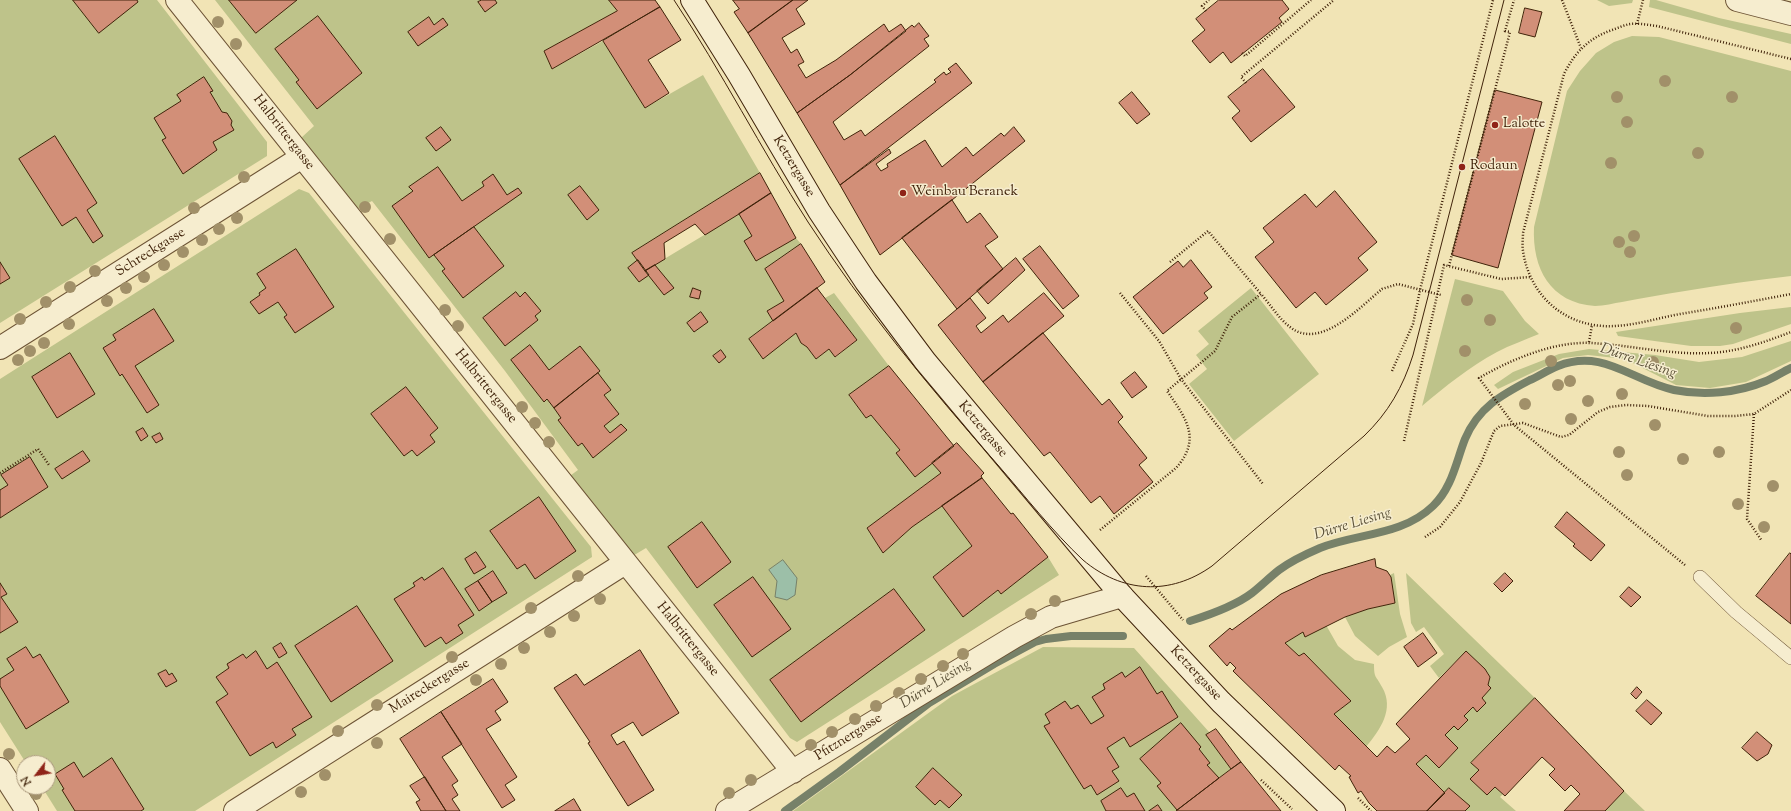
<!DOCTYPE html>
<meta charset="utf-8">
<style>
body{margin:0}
#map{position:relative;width:1791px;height:811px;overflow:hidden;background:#f1e4b5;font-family:"Sorts Mill Goudy",serif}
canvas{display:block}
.north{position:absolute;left:16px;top:755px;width:40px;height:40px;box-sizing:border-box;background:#f6edcf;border:1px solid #ad9c80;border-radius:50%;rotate:239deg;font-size:11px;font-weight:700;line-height:16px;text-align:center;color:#40230a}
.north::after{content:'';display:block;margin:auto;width:14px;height:18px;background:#8f2418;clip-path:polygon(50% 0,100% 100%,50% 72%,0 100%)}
</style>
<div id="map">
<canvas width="1791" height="811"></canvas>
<div class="north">N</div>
</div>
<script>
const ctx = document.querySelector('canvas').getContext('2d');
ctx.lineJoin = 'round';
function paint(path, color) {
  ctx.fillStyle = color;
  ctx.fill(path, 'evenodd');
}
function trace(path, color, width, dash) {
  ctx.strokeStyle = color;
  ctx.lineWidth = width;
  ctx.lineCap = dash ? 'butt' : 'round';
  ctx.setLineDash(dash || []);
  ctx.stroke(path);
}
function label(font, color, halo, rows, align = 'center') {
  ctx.font = font + ' "Sorts Mill Goudy",serif';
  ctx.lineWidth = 3;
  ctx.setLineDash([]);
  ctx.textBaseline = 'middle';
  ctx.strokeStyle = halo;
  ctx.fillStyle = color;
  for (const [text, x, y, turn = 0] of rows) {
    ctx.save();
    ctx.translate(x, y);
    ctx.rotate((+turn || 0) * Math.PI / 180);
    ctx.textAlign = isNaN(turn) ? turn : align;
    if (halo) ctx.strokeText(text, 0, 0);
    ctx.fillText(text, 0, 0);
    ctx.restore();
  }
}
const green = new Path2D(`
 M0,0H157L267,142V156L0,323Z
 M215,0H609L617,11L544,51L552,69L603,41L645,108L703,75L760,173L632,253L646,270L739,214L752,236L744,241L756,261L796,238L801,244L765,269L784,301L767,311L773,321L749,339L763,358L796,333L801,343L807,347L816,359L829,349L836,357L857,340L825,298L834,293L889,366L849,396L866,418L871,415L900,450L896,453L932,463L941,473L867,528L883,553L912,527L942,506L972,546L933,577L963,617L998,590L1001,594L1048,557L1059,575L797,742L790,738L646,548L631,557L567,478L578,470L505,371L372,201L355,210L301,138L314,126Z
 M1597,0H1633L1632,3L1609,6Z
 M1650,0H1656L1719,18L1791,34V44L1649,7Z
 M1632,36L1659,37L1791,71V276C1756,280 1720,285 1685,291C1664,294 1643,298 1622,302C1614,303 1604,306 1595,306C1550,303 1532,268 1534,227L1567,91L1580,71L1596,53L1614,42Z
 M299,189L309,193L591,547L592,557L195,811H57L42,787H48V763H26L0,722V379Z
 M1455,279L1503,291L1525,321L1539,334C1525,340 1510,345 1497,352C1469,367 1446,386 1422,406Z
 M1251,288L1319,374L1234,441L1189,384L1207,369L1196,355L1209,344L1198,331Z
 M1791,307V324L1733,344L1720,346H1691L1618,336L1616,332L1740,313Z
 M1791,341V361L1746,382L1710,388L1676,385L1625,359L1588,355L1563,358L1498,389L1494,385L1513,372L1559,354L1589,349L1655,355L1699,362L1742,357Z
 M1394,573L1400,614L1407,637L1389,647L1378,656L1355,636L1345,617L1368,609L1395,603L1390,575Z
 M1406,573L1535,698L1471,763L1479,770L1470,779L1487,795L1495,787L1503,794L1500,797L1516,811H1465L1469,806L1449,788L1445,793L1416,764L1426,755L1439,768L1458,748L1445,735L1454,726L1458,730L1468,720L1464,716L1473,707L1477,711L1486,703L1482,698L1491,688L1488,685L1490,677L1488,673L1466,651L1439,678L1430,666L1444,654L1424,627L1416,632L1411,623Z
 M1326,625L1338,646L1355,660L1374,664C1374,679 1376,675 1382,687C1395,709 1380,730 1366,747L1334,714L1351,701L1304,653L1299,656L1285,643L1303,632L1305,636Z
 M1043,647L1134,648L1210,733L1207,736L1231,769L1176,811H793L952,696Z
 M1624,791L1645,811H1605Z`);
const water = new Path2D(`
 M783,560L797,578L795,595L787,600L775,597L777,581L769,570Z`);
const stream = new Path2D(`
 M1190,621C1209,615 1235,606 1252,593C1261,586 1270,577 1279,570C1291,561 1306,554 1320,548C1358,533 1402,536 1433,506C1452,488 1456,462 1465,439C1478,408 1501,395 1530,380C1539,376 1548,370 1558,366C1603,348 1632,381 1674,390C1704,396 1737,393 1766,381C1774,378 1782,372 1791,368
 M785,811L839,772L929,703L994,664L1035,642L1046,639L1071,636H1123`);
const building = new Path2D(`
 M73,0H137L138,2L99,33Z
 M229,0H297L256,33Z
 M482,0H495L497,3L485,12L478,2Z
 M609,0H655L660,7L552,69L544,51L617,11Z
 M733,0H793L748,33L734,12L739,9Z
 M793,0H808L796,9L805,24L782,38L791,53L797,49L804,62L798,65L806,78L836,60L884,24L889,32L901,24L906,31L850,75L797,113L748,33Z
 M1219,0H1282L1289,9L1279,18L1282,22L1231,63L1223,52L1210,63L1192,41L1205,30L1196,19Z
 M660,7L681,40L648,60L669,93L645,108L603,41Z
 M1525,8L1542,12L1535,37L1519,33Z
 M318,16L362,73L317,109L296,82L299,80L275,49Z
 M429,17L434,25L443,18L448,25L418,46L408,32Z
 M919,23L929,36L924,39L929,46L833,122L844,140L861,130L865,136L936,82L934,80L944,72L946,75L951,72L948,69L956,63L972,83L840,185L797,113L850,75L912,25L914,27Z
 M1263,69L1295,107L1251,142L1232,118L1240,111L1228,97Z
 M204,77L213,91L210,92L222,112L227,113L232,121L231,125L234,130L213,142L217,150L183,174L162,140L166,138L154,118L181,101L177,95Z
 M1495,90L1542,102L1498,268L1452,255Z
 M1132,92L1150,114L1137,124L1119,103Z
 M441,127L451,140L436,151L426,138Z
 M1014,127L1025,141L952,200L880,255L840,185L889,149L891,153L876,164L881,171L888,167L887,164L925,140L942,167L966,147L973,156L1001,133L1004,136Z
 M55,136L97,203L87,210L103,236L93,243L76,217L62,226L19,159Z
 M438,167L462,201L484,186L482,182L493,174L507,195L518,188L522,193L429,258L392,206L413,191L409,187Z
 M760,173L771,193L739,214L705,235L695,224L664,243L665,259L645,271L632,253Z
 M580,186L599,210L587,220L568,195Z
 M1335,191L1377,242L1358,258L1368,270L1326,305L1315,292L1296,308L1255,257L1274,242L1263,228L1305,194L1316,207Z
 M771,193L796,238L756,261L744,241L752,236L739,214Z
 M952,200L967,223L980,213L998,237L985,246L1003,269L957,309L902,238Z
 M474,227L504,266L463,298L442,271L445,269L434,255Z
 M801,244L825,282L773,321L767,311L784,301L765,269Z
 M1040,246L1079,296L1063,309L1023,259Z
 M296,249L334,307L295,333L284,317L287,315L278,302L259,314L250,302L260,295L259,293L266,288L257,274Z
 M1016,258L1025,270L988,304L977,291Z
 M638,260L649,275L639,282L628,268Z
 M1191,260L1212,287L1204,293L1208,298L1163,334L1133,297L1178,261L1183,267Z
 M0,262L10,278L0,284Z
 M655,265L674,288L664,295L645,271Z
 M693,288L701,291L699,299L690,297Z
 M817,288L857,340L835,357L829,349L816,359L807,347L801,343L796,333L763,359L749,339Z
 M516,292L520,297L525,292L541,311L535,316L538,320L505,346L483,318Z
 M1044,293L1064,316L983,382L938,325L970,298L986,318L976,326L981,333L1003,315L1008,322Z
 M154,309L174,341L135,366L159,405L147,413L122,374L120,376L103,348L116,340L113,335Z
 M701,312L708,322L694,332L687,323Z
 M1043,333L1102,405L1109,399L1123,417L1118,422L1147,458L1139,465L1153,482L1114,514L1100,496L1091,503L1050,452L1044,456L983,382Z
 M530,345L549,370L580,346L600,371L554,408L547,399L544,402L511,360Z
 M721,350L726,357L719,363L713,356Z
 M70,353L95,394L57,418L32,377Z
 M889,366L954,446L915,477L896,453L900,450L871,415L866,418L849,395Z
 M1135,372L1147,387L1132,398L1121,383Z
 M598,373L611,390L604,395L619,414L604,426L610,433L621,424L627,430L593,458L582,443L578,446L558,420L561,418L554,408Z
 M406,387L438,428L430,435L435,442L417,456L412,450L404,456L371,414Z
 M143,428L148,436L141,441L136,432Z
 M160,433L163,439L156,443L152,437Z
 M957,443L984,473L981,476L982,478L912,527L883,553L867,528L941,473L932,463Z
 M83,451L90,461L62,479L55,469Z
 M30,457L48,487L0,518V490L8,485L1,475Z
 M982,478L1011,514L1013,513L1048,557L1001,594L998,590L963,617L933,577L972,546L942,506Z
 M539,497L576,551L535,579L525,564L517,569L490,531Z
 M1567,512L1605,545L1591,561L1573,546L1575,544L1555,527Z
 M702,522L731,562L697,588L668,547Z
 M476,552L486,567L474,574L465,559Z
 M1790,553L1791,554V624L1756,596Z
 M1375,559L1376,567L1387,571L1391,577L1395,603L1368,609L1345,617L1305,637L1303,632L1285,643L1299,656L1304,653L1351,701L1334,714L1377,757L1387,746L1395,753L1410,739L1396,724L1466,651L1485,669L1490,677L1488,685L1491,688L1482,698L1486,703L1477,712L1473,707L1464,716L1468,720L1458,730L1454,726L1445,735L1458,748L1439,768L1426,755L1416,764L1445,793L1427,811H1377L1369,803L1361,791L1358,793L1349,777L1351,776L1339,765L1335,770L1233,671L1236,668L1230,662L1227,666L1209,646L1230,628L1232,630L1281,594L1321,575Z
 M443,568L474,615L458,625L463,633L446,644L441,637L425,647L394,599L415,586L413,583L422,577L424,580Z
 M493,571L507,593L492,602L478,581Z
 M1505,573L1513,581L1502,592L1494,584Z
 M753,577L791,629L752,657L714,605Z
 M478,581L492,602L479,611L465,589Z
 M0,583L7,594L1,597L18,622L0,633Z
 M1629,587L1641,597L1631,607L1620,597Z
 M894,589L925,630L801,722L770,680Z
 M357,606L393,661L331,702L295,646Z
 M1423,633L1437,653L1418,667L1404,647Z
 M281,643L287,653L279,658L273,648Z
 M26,647L33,658L40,654L69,702L26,729L0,686V679L14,670L7,659Z
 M640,650L679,713L642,736L633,722L611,735L617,745L624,741L654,790L628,806L588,743L590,742L554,688L576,674L584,685Z
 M256,651L267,669L277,662L312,717L292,729L296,735L276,748L273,742L250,756L216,702L228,694L216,677L229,668L227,664L243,654L246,658Z
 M1140,667L1157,694L1162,691L1178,717L1130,747L1124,737L1107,748L1119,767L1112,771L1119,781L1097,795L1091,785L1084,789L1044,726L1050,723L1045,714L1065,701L1071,709L1078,705L1091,724L1104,716L1092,697L1105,689L1103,684L1122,672L1125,677Z
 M166,670L169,675L172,673L177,681L166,687L158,674Z
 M493,679L508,702L495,711L501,720L486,729L517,777L505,785L515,800L502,808L441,712Z
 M1637,687L1642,692L1636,699L1631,694Z
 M1535,698L1624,791L1605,811H1564L1580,794L1571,785L1565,791L1549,775L1555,769L1542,757L1505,796L1495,787L1487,795L1470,779L1479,770L1471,763Z
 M1647,700L1662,713L1651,725L1636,711Z
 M441,712L462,744L442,757L458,781L452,785L458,795L452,799L460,811H446L400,739Z
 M1181,723L1201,747L1199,749L1210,763L1207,765L1219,778L1177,810L1157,786L1161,783L1140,759Z
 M1216,729L1241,762L1231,769L1206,735Z
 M1757,732L1772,745L1768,754L1757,761L1742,748Z
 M112,758L144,809L141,811H75L62,790L64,789L55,774L74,762L83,777Z
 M1241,762L1281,811H1176L1219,778Z
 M933,768L962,795L949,808L940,800L935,805L916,787Z
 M425,777L446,811H421L416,802L420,800L410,786Z
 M1121,788L1127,797L1134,793L1145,811H1106L1101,801Z
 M1449,788L1470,806L1465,811H1427Z
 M574,799L581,811H555Z
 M1158,805L1162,811H1149Z`);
const path = new Path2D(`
 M1562,0L1581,48
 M1206,11L1202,6L1209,0
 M1637,24L1643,0
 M1242,53L1245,56L1311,0
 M1791,59L1657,26C1648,25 1639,23 1630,24C1624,25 1618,28 1612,30C1589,38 1575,52 1564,74L1523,233C1523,239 1522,245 1523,251C1530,298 1568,329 1615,326C1637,325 1658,318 1680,314C1717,308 1754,301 1791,294
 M1246,83L1241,77L1334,0
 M1170,262L1208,231L1261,294
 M1449,266L1510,32L1505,31L1514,0
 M1120,293L1159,341L1181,379L1263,484
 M1589,342L1592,325
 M1392,371L1413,324L1420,290L1493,0
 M1754,414L1747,519L1762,541
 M1404,441L1444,265L1501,279L1531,277
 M0,473L38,449L49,465
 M1100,530L1176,468C1202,439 1186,418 1167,391L1215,351L1232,317L1261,294C1270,304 1279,319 1290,327C1320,351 1360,307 1382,289L1398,284L1441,295
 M1425,537L1440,527L1460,502L1481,463L1494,431L1500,426L1523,423L1561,437L1569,435L1598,412L1610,407L1626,405L1648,406L1708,416H1735L1754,414L1791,390
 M1685,565L1514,425L1479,378C1510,360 1554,341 1591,343C1630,345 1669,355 1709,353C1737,352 1765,342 1791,332
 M1146,576L1183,620
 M1261,780L1292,809
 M1358,798L1371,811`);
const lane = new Path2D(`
 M1700,577L1736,612L1791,658`);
const street = new Path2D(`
 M177,0L793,772
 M1737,0L1791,14
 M0,348L302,157
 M0,769L27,811
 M235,811L625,563
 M727,811L1014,637L1051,617L1122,596`);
const secondary = new Path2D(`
 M692,0L739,75L819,211L866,282L925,361L1122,596L1221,702L1334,811`);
const tram = new Path2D(`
 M674,0C722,72 761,149 808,222C864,308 929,387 997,464C1025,496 1052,531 1083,560C1122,593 1170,596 1212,566L1364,436C1388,413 1403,387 1413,355L1504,0`);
const trees = [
 [218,22],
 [236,44],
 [1665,81],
 [1617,97],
 [1732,97],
 [1627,122],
 [1698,153],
 [1611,163],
 [244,177],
 [365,207],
 [194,208],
 [237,218],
 [219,229],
 [1634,236],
 [390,239],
 [202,240],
 [1619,242],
 [183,252],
 [1630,252],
 [164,265],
 [95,271],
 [144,277],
 [70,287],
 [126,288],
 [1467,300],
 [107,301],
 [46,302],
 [445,310],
 [20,319],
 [1490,320],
 [69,324],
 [458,326],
 [1736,328],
 [44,343],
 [30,351],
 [1465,351],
 [18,360],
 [1551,361],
 [1653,362],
 [1570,381],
 [1558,385],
 [1622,394],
 [1588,401],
 [1525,404],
 [522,407],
 [1571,419],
 [535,423],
 [1655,425],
 [549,442],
 [1619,452],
 [1719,452],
 [1683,459],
 [1627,475],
 [1773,486],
 [1738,504],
 [1764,527],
 [578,576],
 [600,599],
 [1055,601],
 [531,608],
 [1031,614],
 [574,616],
 [550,632],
 [524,648],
 [963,654],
 [452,657],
 [501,664],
 [943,666],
 [921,679],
 [476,680],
 [899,693],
 [377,705],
 [876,706],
 [855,719],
 [338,731],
 [832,732],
 [377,743],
 [811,745],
 [9,754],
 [325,775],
 [751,780],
 [301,792],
 [729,793],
 [36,794]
];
const markers = [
 [1495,125,4,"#8f2418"],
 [1462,167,4,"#8f2418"],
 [903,193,4,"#8f2418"]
];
const poiNames = [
 ["Lalotte",1503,125],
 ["Rodaun",1470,167],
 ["Weinbau Beranek",911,193]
];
const streetNames = [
 ["Halbrittergasse",283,133,52],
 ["Ketzergasse",793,167,59],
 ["Schreckgasse",151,253,-32],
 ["Halbrittergasse",485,387,51],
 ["Ketzergasse",982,430,50],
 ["Halbrittergasse",687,640,51],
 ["Ketzergasse",1195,674,47],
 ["Maireckergasse",430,687,-32],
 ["Pfitznergasse",849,738,-32]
];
const waterNames = [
 ["Dürre Liesing",1638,362,19],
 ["Dürre Liesing",1353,525,-17],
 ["Dürre Liesing",936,685,-32]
];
paint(green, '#bec38a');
paint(water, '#9cbfa8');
trace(water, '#778169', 1);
trace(stream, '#778169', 8);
paint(building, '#d28f78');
trace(building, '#40230a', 1);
trace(lane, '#6c5335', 14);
trace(street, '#6c5335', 24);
trace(secondary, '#40230a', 24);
trace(path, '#40230a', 2.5, [1, 2]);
trace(lane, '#f6edcf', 13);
trace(street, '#f6edcf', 22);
trace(secondary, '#f6edcf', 22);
trace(tram, '#40230a', 1);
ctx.fillStyle = '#a19069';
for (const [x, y] of trees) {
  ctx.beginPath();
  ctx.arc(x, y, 6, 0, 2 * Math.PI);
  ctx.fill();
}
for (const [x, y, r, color] of markers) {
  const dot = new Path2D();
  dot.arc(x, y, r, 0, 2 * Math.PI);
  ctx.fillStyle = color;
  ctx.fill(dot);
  trace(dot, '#f6edcf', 1.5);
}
label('14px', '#40230a', '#f6edcf', poiNames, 'left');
label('14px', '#40230a', '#f6edcf', streetNames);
label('italic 15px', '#5c5239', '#f6edcf', waterNames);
</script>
